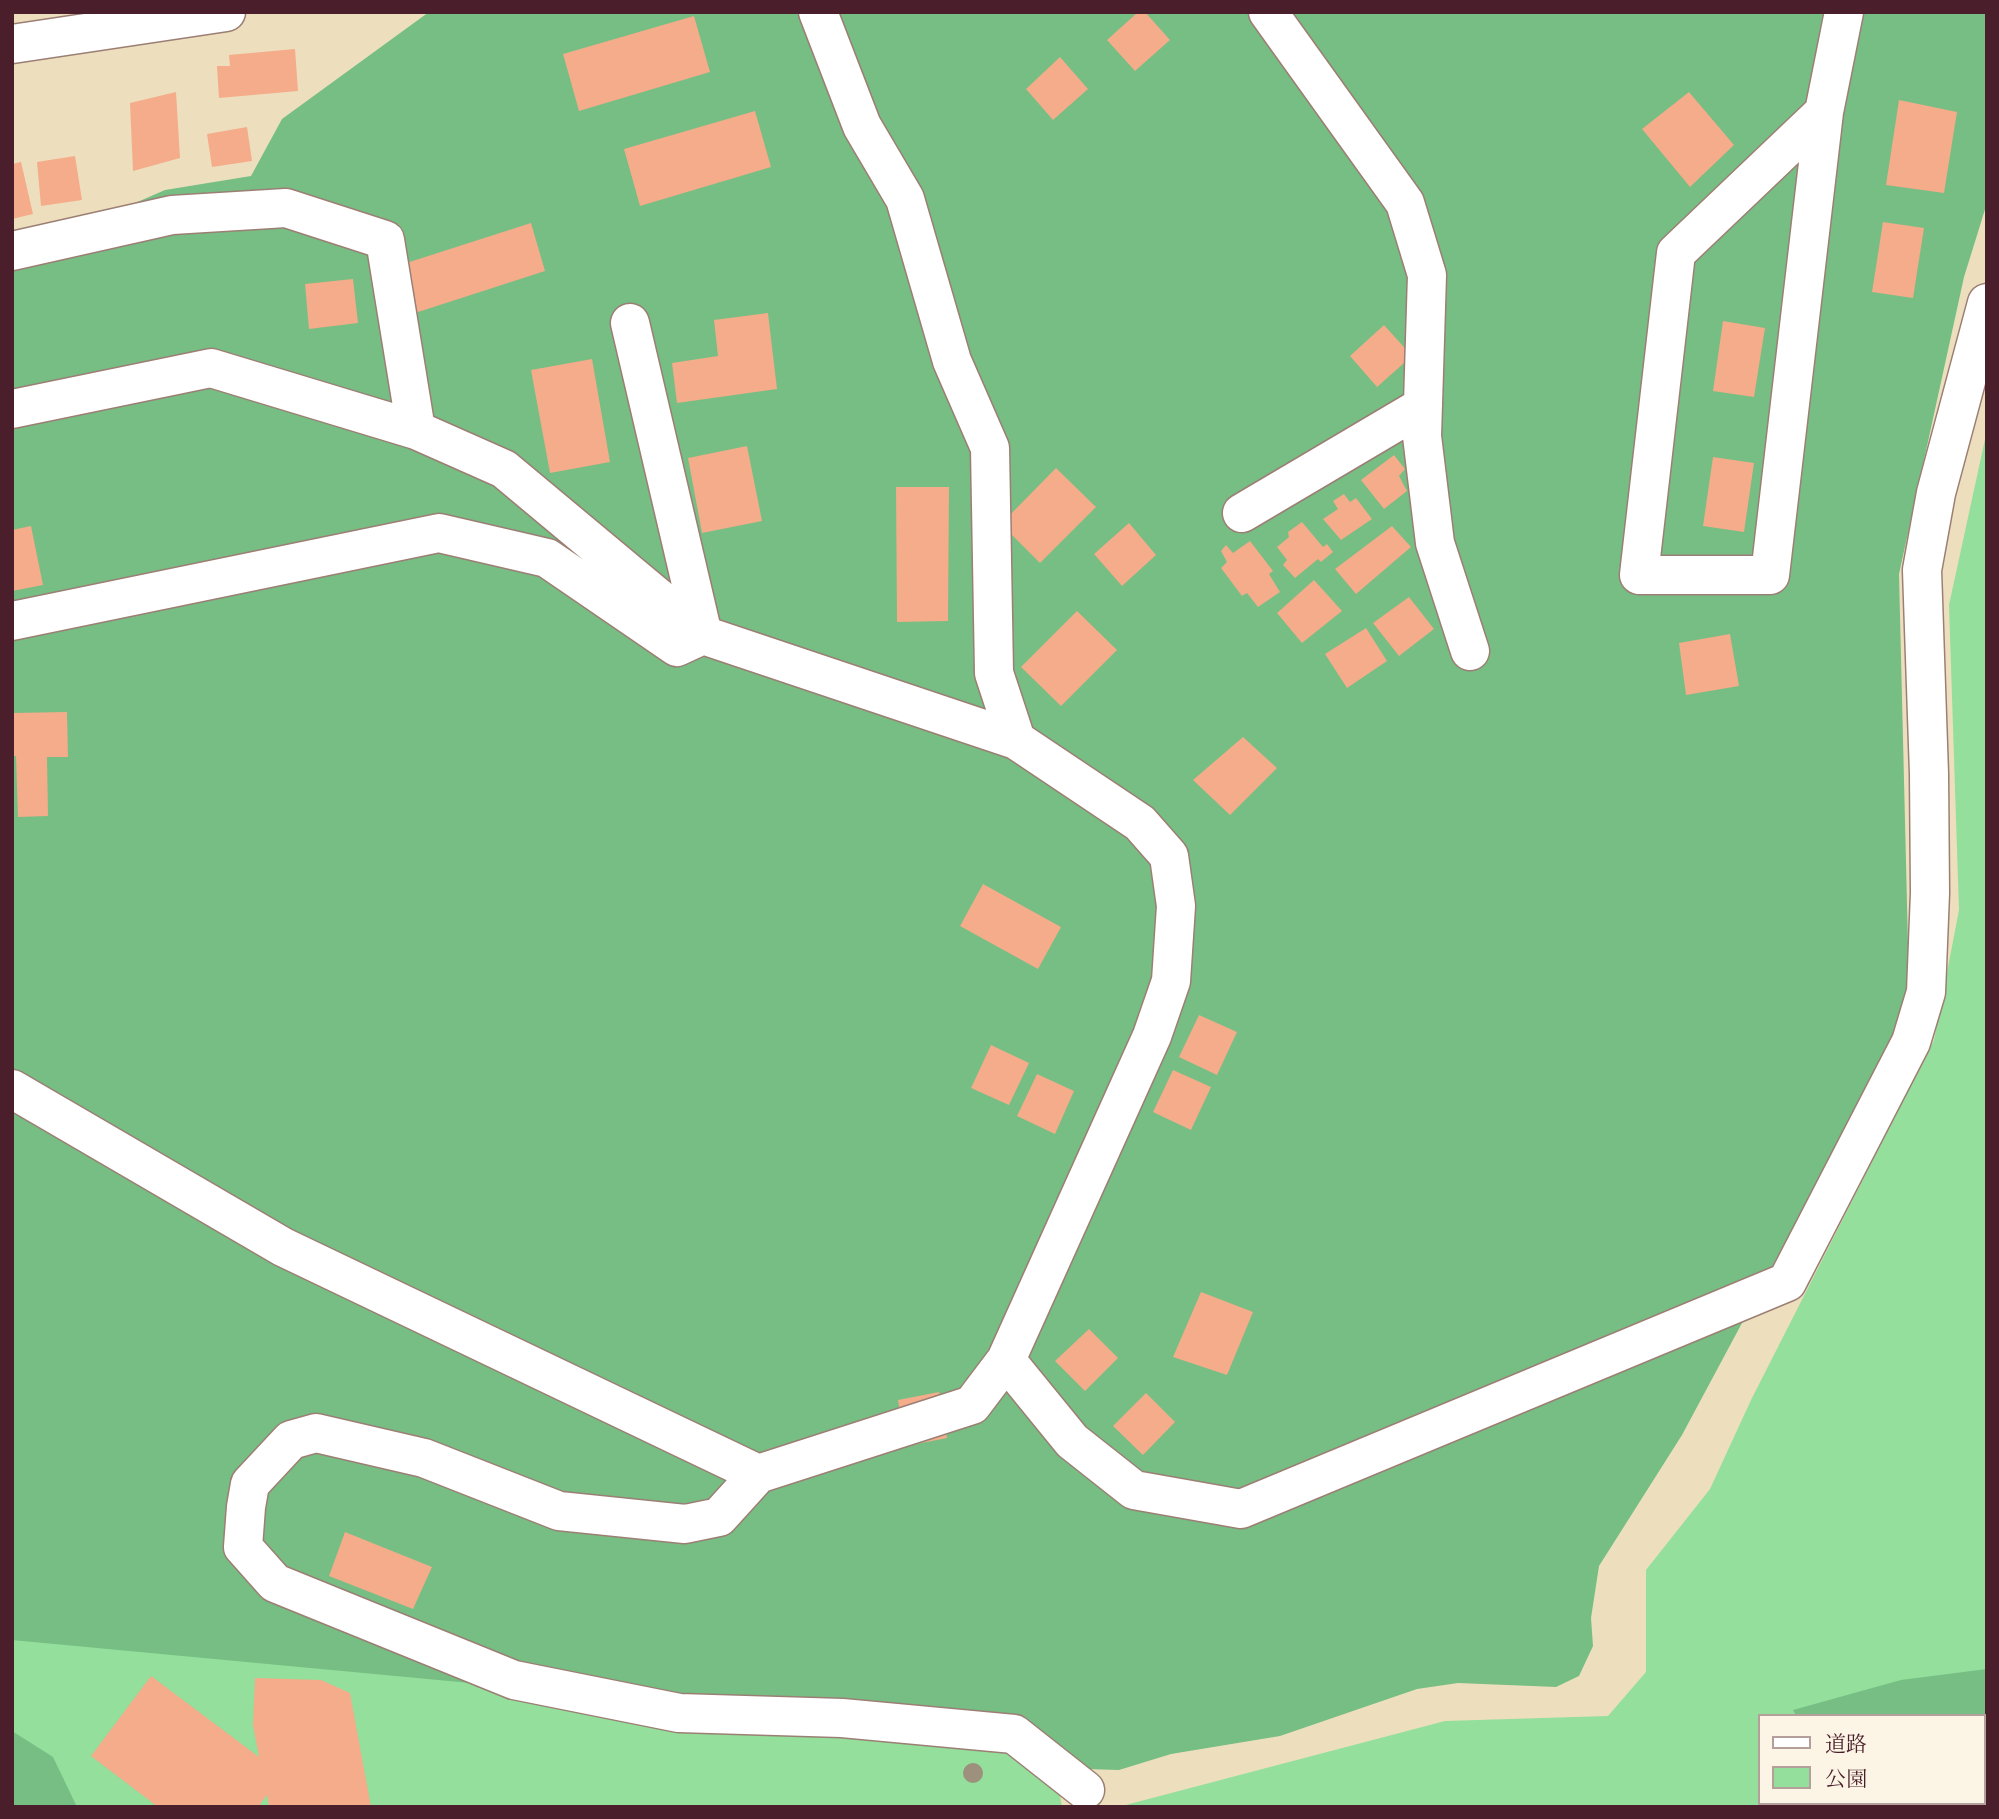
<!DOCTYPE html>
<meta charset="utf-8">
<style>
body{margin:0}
#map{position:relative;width:1999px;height:1819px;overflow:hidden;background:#eddfbd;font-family:"Old Standard TT","Noto Serif JP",serif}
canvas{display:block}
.frame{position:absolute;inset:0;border:14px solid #4a1f2b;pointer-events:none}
.legend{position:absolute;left:1758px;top:1714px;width:228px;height:91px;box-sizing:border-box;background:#fcf5e5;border:2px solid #b59f9b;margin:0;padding:9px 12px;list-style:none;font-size:21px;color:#4a1f2b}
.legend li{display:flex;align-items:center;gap:14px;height:35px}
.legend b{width:35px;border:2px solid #b59f9b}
</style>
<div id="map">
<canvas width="1999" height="1819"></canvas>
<div class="frame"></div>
<ul class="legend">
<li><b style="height:9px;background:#fff"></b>道路</li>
<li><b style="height:19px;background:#93df9b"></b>公園</li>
</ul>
</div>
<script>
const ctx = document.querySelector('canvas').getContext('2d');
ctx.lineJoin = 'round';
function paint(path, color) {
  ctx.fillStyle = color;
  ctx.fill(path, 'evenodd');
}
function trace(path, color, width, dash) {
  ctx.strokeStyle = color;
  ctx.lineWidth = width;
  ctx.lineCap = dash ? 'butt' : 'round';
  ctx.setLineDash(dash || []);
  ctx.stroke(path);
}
const green = new Path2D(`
 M1987,430V1807H1118L1445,1721L1608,1716L1646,1672V1570L1710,1489L1751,1400L1934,1040L1959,910L1949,605ZM1759,1716H1983V1803H1759Z
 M12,1572L1051,1744L1062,1807H12Z`);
const forest = new Path2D(`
 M429,12H1987V203L1964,277L1899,574L1909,986L1892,1043L1682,1435L1599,1566L1591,1618L1593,1646L1579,1676L1556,1687L1458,1683L1417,1689L1280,1736L1171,1754L1119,1770L1085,1769L1017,1716L922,1706L662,1701L12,1640V251L96,220L165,190L251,176L282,119Z
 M1987,1669V1760H1983V1716H1796L1793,1710L1901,1680Z
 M12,1731L53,1757L77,1807H12Z`);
const building = new Path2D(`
 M1138,12H1145L1170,40L1135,71L1107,40Z
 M694,16L710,72L579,111L563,54Z
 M295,49L298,91L219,98L217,66H230L229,55Z
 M1060,57L1088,89L1053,120L1026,89Z
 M176,92L180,158L133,171L130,103Z
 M1689,92L1734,145L1690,187L1642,129Z
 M1899,100L1957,112L1944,193L1886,185Z
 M755,111L771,167L640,206L624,149Z
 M247,127L252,161L212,167L207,134Z
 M75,156L82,200L41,206L37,162Z
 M21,162L33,214L12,219V164Z
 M1883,222L1924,228L1913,298L1872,292Z
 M531,223L545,271L412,314L397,266Z
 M353,279L358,323L309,329L305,284Z
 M768,313L777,389L677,403L672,363L718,356L714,320Z
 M1723,321L1765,328L1754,397L1713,391Z
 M1384,325L1412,356L1377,387L1350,356Z
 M592,359L610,462L550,473L531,370Z
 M747,446L762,521L702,533L688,458Z
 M1394,455L1405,469L1399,476L1407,491L1384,509L1361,480Z
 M1713,457L1754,463L1744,532L1703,526Z
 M1056,468L1096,507L1040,563L1001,524Z
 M896,487H949L948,621L897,622Z
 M1344,494L1350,502L1356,498L1372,519L1341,540L1323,519L1338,509L1333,501Z
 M1302,522L1323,547L1327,544L1333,552L1321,562L1318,559L1295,578L1283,565L1287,560L1277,547L1289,537L1288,532Z
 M1129,523L1156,555L1122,586L1094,554Z
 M31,526L43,585L12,591V530Z
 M1392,526L1411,547L1356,594L1335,569Z
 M1250,541L1273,571L1269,574L1280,592L1258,607L1247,593L1242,596L1221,568L1227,562L1221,551L1226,545L1233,553Z
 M1314,580L1342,611L1302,643L1277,613Z
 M1409,597L1434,629L1399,656L1373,623Z
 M1077,611L1117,650L1061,706L1021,667Z
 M1366,628L1387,661L1347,688L1325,654Z
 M1730,634L1739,686L1686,695L1679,643Z
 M67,712L68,757H47L48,816L18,817L16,756H12V713Z
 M1243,737L1277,768L1230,815L1193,780Z
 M983,884L1061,927L1038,969L960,926Z
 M1199,1015L1237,1032L1217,1075L1179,1057Z
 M991,1045L1029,1063L1009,1105L971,1088Z
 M1173,1070L1211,1087L1191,1130L1153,1112Z
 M1037,1074L1074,1091L1055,1134L1017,1116Z
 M1201,1292L1253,1312L1227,1375L1173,1357Z
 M1089,1329L1118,1358L1085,1391L1055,1361Z
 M939,1392L947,1438L906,1446L898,1400Z
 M1146,1393L1175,1422L1143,1455L1113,1426Z
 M345,1532L432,1567L413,1609L329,1576Z
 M151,1676L259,1757L253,1725L255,1678L321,1680L350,1693L371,1807H269L267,1795L258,1807H158L91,1756Z`);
const minor = new Path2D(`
 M818,12L862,126L905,199L952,361L990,448L994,673L1016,740
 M1268,12L1405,203L1427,275L1422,436L1435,543L1470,651
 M12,44L226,12
 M1824,112L1676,253L1639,575H1770L1824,112L1844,12
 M12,251L172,215L286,208L385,240L416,430
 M12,409L211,368L416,430L504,469L703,635L1016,740L1140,823L1169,856L1176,906L1171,981L1152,1036L1006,1360L972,1405L758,1474L719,1517L685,1524L559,1511L424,1458L316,1433L291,1440L250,1484L246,1507L243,1547L275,1583L514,1680L679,1713L842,1718L1014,1734L1085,1790
 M1242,513L1423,406
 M12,621L439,533L547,558L677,647L703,635L630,323
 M12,1089L283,1247L758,1474
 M1006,1360L1072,1441L1134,1490L1241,1509L1787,1282L1911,1042L1926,992L1930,893L1929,774L1922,570L1936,493L1987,303`);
const trees = [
 [973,1773]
];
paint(green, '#93df9b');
paint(forest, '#76be83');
paint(building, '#f4ac8a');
trace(minor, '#9c7f74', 41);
trace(minor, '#fff', 38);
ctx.fillStyle = '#9d907c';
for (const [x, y] of trees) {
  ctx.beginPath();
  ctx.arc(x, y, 10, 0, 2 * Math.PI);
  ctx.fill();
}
</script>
